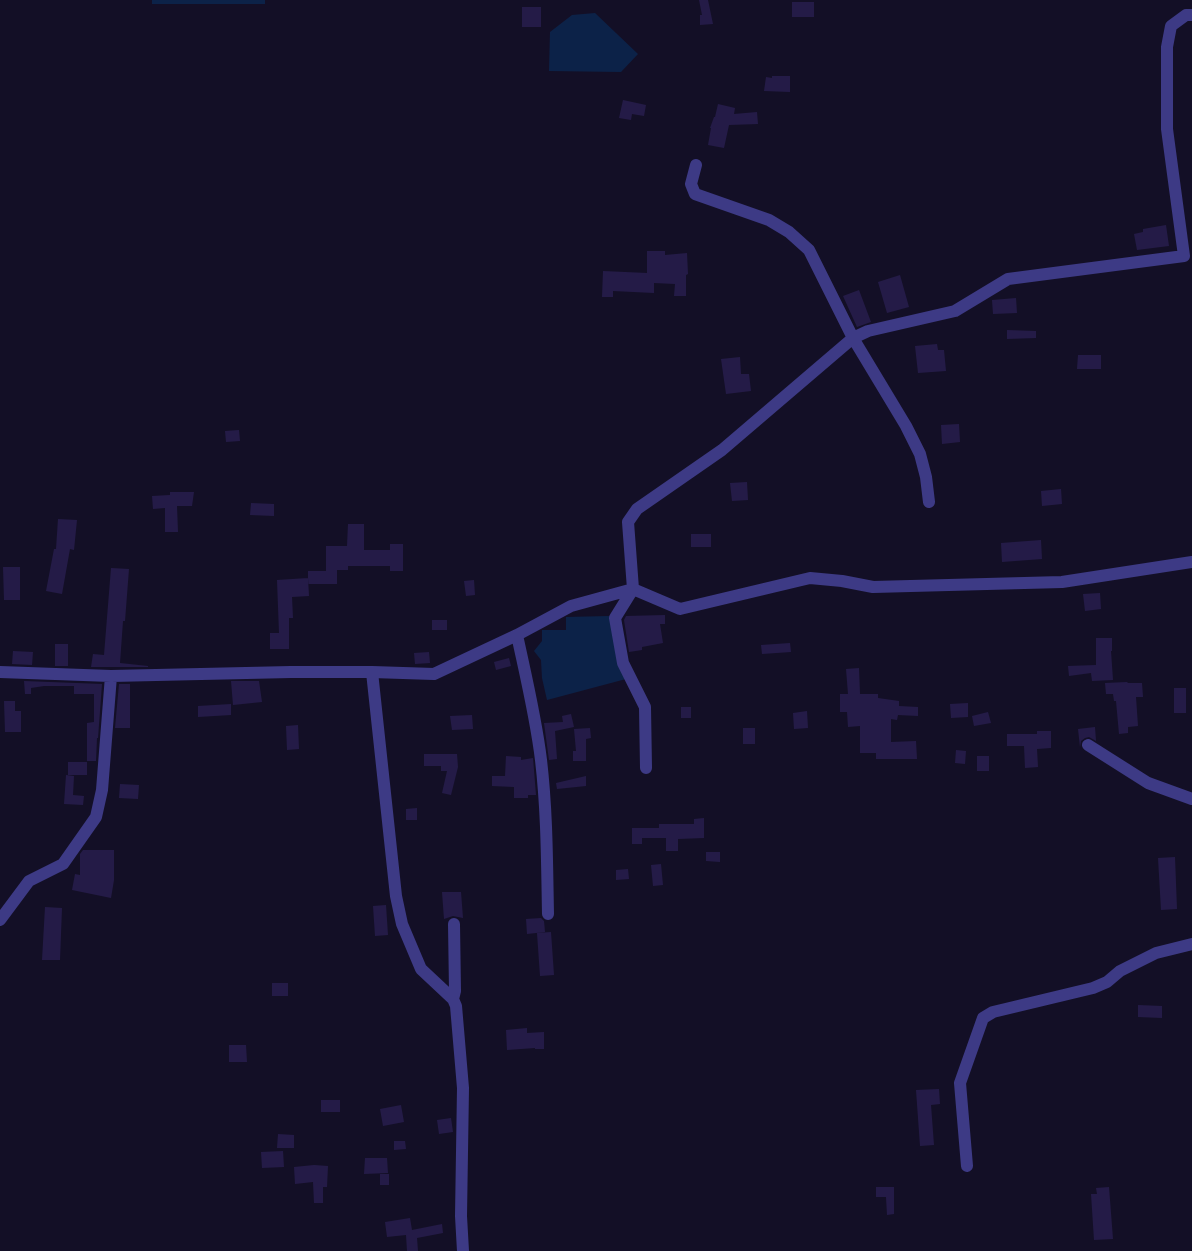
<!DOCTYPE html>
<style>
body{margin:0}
canvas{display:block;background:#130f26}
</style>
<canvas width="1192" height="1251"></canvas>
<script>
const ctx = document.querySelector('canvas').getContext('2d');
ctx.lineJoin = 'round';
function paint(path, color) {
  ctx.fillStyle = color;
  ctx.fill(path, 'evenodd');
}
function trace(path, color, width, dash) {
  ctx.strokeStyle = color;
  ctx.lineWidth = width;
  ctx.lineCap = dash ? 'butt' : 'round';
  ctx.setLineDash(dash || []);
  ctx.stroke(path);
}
const water = new Path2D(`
 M152,0H265V4H152Z
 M595,13L638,54L621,72L549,71L550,32L572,15Z
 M609,616L626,679L547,700L542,678L541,660L534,651L542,641V630H566V617Z`);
const building = new Path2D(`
 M699,0H708L713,24L700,25V15H702Z
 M792,2H814V17H792Z
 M522,7H541V27H522Z
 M772,76H790V92L764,91L766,77L772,78Z
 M623,100L646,105L644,116L632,114L631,120L619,118Z
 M718,104L735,108L734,114L757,112L758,124L729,125L724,148L708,145L711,128H710L714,117H715Z
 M1166,225L1169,246L1137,250L1134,234L1143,232V229Z
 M647,251H665V255L687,253L688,274L686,275V296H674L675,284L654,283V293L613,291V297H602L603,271L647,273Z
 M900,275L909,307L887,313L878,282Z
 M859,290L871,322L857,327L843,296Z
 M1016,298L1017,313L993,314L992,300Z
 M1007,330L1036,331V338L1007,339Z
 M937,344L938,350H944L946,371L918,373L915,346Z
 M1078,355H1101V369H1077Z
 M740,357L741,374H749L751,391L726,394L721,359Z
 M959,424L960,442L942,444L941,425Z
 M239,430L240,441L226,442L225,431Z
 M747,482L748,500L732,501L730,483Z
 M1061,489L1062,504L1042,506L1041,491Z
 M170,492H194L192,506H177L178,532H165V508L153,509L152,496L170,495Z
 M251,503L274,504V516L250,515Z
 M58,519L77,520L74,550L70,549L62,594L46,591L54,549H56Z
 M348,524H364V550H390V544H403V571H390V566H348V570H337V584H308V571H326V546H347Z
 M691,534H711V547H691Z
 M1041,540L1042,559L1002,562L1001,543Z
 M3,567H20V600H4Z
 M111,568L129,569L125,621H123L120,663L148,666V667H91L93,654L104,655Z
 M308,578L309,596L292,597L293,618H289V649H270V633H279L277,580Z
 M474,580L475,595L466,596L464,581Z
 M1100,593L1101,609L1085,611L1083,594Z
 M665,615V624H660L663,643L642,647V650L629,652L624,620L626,616Z
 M432,620H447V630H432Z
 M1096,638H1112V651H1111L1113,680L1092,681L1091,673L1069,676L1068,666L1096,665Z
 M790,643L791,652L762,654L761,645Z
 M55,644H68V666H55Z
 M13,651L33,652L32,665L12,664Z
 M429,652L430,663L415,664L414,653Z
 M509,658L511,666L496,670L494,662Z
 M859,668L860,694H878V698L899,701V706L918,707V716L898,715L897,720L891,719V742L916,741L917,759H876V753H860V726L848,727L847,712H840V694H848L846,669Z
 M24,681L102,684L98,738H97L96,761H87V723L94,722V694H74V686H44L31,688V694H25Z
 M231,681H259L262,702L233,705Z
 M1127,682L1128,683H1142L1143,697H1136L1138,726L1128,727V733L1119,734L1116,701H1114L1113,694H1106L1105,683Z
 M119,684H130V728H115Z
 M1174,688H1186V713H1174Z
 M4,701H15V711H21V732H5Z
 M968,703V717L951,718L950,704Z
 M231,704V715L198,717V706Z
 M681,707H691V718H681Z
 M807,711L808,728L794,729L793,713Z
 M988,712L991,723L974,726L972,716Z
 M571,714L574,727L555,731L557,759L549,760L544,723L563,722L562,716Z
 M472,715L473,729L452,730L450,716Z
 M298,725L299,749L287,750L286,726Z
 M1095,727L1096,741L1089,737L1085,738L1081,741L1080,747L1078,729Z
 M590,728L591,738L586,739V761H573V751H576L574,729Z
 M743,728H755V744H743Z
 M1037,731H1051V748L1037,749L1038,767L1025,768L1024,746H1007V734H1037Z
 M956,750L966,751L965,764L955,763Z
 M424,754H457L458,767L451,795L442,793L447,771H441V766H424Z
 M506,756L521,757V760L533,758L536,795H528V798H514V787L492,786V776H505Z
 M977,756H989V771H977Z
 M68,762H87V775H68Z
 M66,775L74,776L73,795L84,796L83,805L64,804Z
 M586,776V786L557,789L556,783Z
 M120,784L139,785L138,799L119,798Z
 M417,808V820H406V809Z
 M704,818V838L678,839V851H666V838H642V844H632V828H659V824H694V819Z
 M83,850H114V880L111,898L72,890L75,874L80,875V854Z
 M706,852H720V862L706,861Z
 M1175,857L1177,909L1161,910L1158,858Z
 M661,864L663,885L653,886L651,865Z
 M628,869L629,879L616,880V870Z
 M442,892H461L463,918L453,916L444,919Z
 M386,905L388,935L375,936L373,906Z
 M45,907L62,908L60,960H42Z
 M541,918L544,921L545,932L527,934L526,919Z
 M551,932L554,975L540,976L537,933Z
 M272,983H288V996H272Z
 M1138,1005L1162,1006V1018L1138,1017Z
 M527,1028V1033L544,1032V1049H535V1048L507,1050L506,1030Z
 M229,1045H246L247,1062H229Z
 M939,1089L940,1104L931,1105L934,1145L920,1146L916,1090Z
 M321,1100H340V1112H321Z
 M401,1105L404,1122L383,1126L380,1109Z
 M451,1118L453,1132L439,1134L437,1120Z
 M278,1134L294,1135V1148H277Z
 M394,1141H405L406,1149L394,1150Z
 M283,1151L284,1167L262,1168L261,1152Z
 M365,1158H387L388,1173L364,1174Z
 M314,1165L328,1166L327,1187H323V1203H314L313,1182L295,1184L294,1167Z
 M380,1174H389V1185H380Z
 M876,1187H894V1214L887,1215L886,1197H876Z
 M1109,1187L1113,1239L1094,1240L1091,1194H1097L1096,1188Z
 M410,1218L412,1230L442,1224L443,1233L417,1238L418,1251H407L406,1235L387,1237L385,1222Z`);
const minor = new Path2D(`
 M696,165L691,184L695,194L769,220L789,232L809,250L853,338L906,426L920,454L926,477L929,502
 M517,635C526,677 536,718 541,760C547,811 547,863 548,914
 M0,672L111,676L291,672H372L434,674L517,635L571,606L633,589L680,609L810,578L842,581L873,587L1062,582L1192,562
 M372,672L396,896L402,924L421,969L453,999L456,1006L463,1088L461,1216L463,1251
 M1088,745L1148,783L1192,799
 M646,768L645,707L623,663L615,618L633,589L628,522L637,509L722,450L853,338L868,331L955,311L1008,279L1184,256L1167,129V47L1171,26L1186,15H1192
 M0,920L29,881L63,864L96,817L102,790L111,676
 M453,999L455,991L454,924
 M967,1166L960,1083L983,1018L993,1012L1093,988L1107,982L1120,971L1156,953L1192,944`);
paint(water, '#0c2248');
paint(building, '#241b47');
trace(minor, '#3d3a85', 12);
</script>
